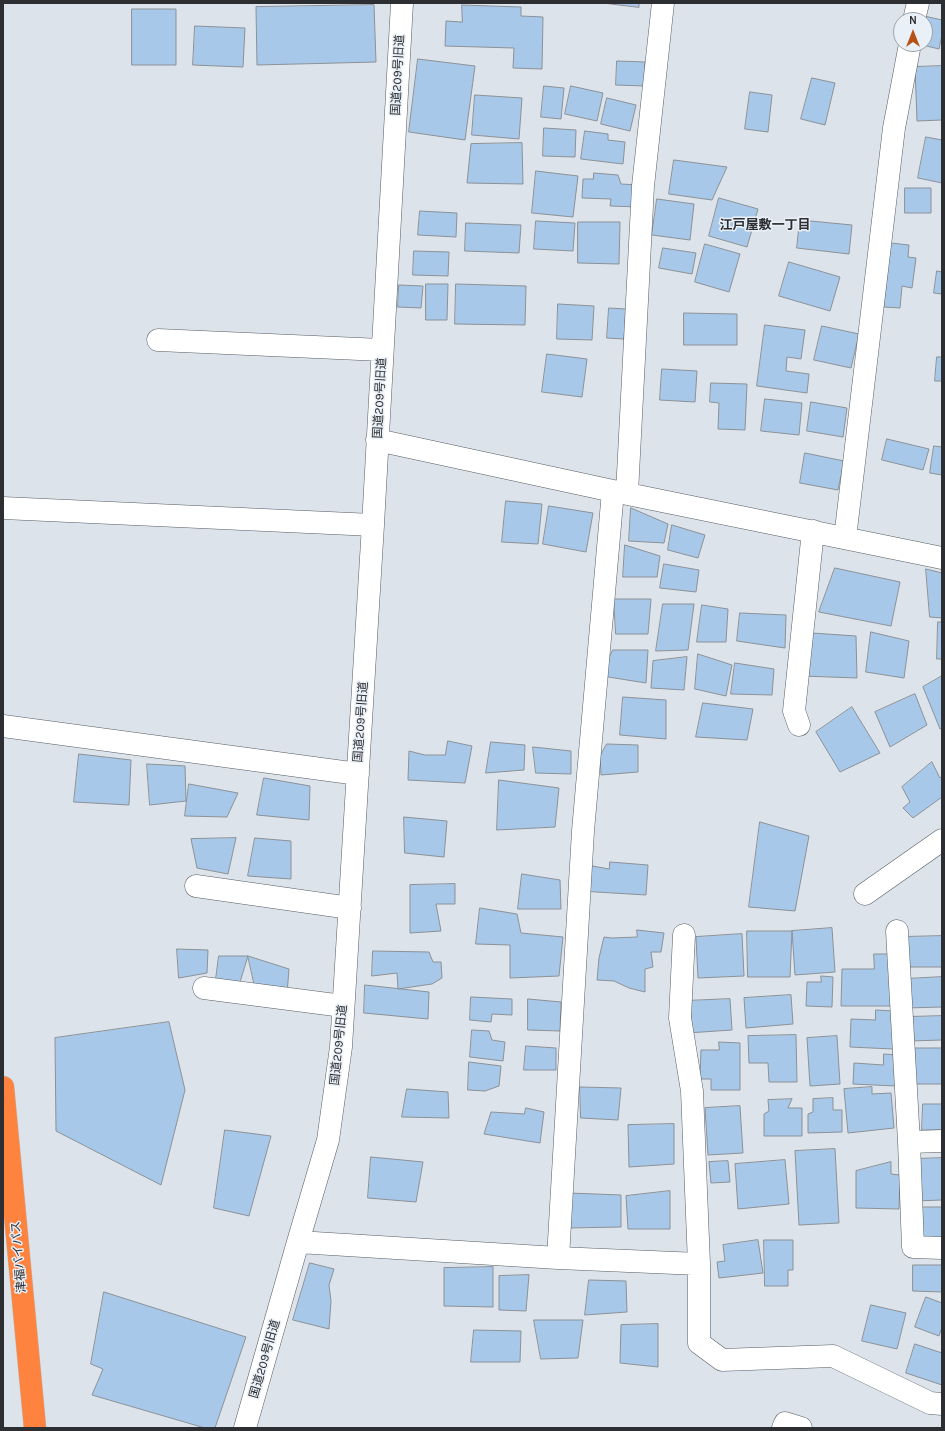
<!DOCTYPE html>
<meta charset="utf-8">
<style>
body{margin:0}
#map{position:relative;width:945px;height:1431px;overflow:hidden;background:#dce3ea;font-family:Karla,sans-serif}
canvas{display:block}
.frame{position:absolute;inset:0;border:4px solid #2c2e31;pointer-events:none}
.north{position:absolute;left:893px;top:12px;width:40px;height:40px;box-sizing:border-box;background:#e9f0f7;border:1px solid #9da2a8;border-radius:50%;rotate:0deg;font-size:11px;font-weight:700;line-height:16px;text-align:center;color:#2c2e31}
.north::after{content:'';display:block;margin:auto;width:14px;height:18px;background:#b55317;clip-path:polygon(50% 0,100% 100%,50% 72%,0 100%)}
</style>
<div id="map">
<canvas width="945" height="1431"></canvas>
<div class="frame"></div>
<div class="north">N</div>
</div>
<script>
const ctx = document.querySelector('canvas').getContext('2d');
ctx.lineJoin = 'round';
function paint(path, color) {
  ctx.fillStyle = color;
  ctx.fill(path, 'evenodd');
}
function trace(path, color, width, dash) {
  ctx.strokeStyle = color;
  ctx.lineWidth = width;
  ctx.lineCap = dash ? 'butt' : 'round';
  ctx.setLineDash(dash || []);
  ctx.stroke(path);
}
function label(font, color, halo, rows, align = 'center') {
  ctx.font = font + ' Karla,"Noto Sans JP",sans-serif';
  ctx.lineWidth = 3;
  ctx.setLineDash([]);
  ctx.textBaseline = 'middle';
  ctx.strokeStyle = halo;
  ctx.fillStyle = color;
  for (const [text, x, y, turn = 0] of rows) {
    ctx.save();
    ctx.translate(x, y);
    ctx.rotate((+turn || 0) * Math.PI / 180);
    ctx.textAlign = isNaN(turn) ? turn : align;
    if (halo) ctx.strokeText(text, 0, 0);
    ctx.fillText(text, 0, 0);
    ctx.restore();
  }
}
const building = new Path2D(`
 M603,3H639V7Z
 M374,5L376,62L257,65L256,7Z
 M462,5L521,7V16L543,17L542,69L513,68L514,48L445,46L446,21L462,22Z
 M132,9H176V65H132Z
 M924,16L942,20V35L939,49L918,44H925Z
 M195,26L245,28L243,67L193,65Z
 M418,59L475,66L465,140L409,132Z
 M617,61L645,62L644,86L616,85Z
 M942,66V120L917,121L915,67Z
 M812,78L835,83L825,125L801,119Z
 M544,86L564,88L561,119L541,117Z
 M571,86L603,93L597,121L565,114Z
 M750,92L772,95L768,132L745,129Z
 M475,95L522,98L519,139L472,135Z
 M607,98L636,105L630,131L601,124Z
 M544,128L576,130L575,157L543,156Z
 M585,131L608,134V140L625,142L623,164L581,159Z
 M926,137L942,140V183L918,178Z
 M522,143L523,184L467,183L471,144Z
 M674,160L727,167L712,200L669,194Z
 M536,171L578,176L573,217L532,213Z
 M594,173L618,175L621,184L639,185V207L610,206L611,199L582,198L583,179H593Z
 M905,188H931V213H905Z
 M719,198L758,209L747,247L709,236Z
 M657,199L694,204L690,240L652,235Z
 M420,211L457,213L456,237L418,235Z
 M800,220L852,225L849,254L797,248Z
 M536,221L575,223L573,251L534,249Z
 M578,222H620L619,264L578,263Z
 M466,223L521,225L519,253L465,251Z
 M891,243L909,245L908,257L916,258L912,288L902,286L900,308L884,307Z
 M705,244L740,254L729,292L695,282Z
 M663,248L696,253L692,274L659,268Z
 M414,251L449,252L448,276L413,275Z
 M789,262L840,277L830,311L779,296Z
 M937,271L942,272V294L934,293Z
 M426,284H448L447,320H426Z
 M456,284L526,286L525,325L455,324Z
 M399,285L423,286L421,308L398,307Z
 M558,304L594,306L592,340L557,339Z
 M609,308L626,309L624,339L607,338Z
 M684,313L737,314V345H684Z
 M765,325L805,330L801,359L787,357L786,371L809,374L807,393L757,386Z
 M822,326L859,334L851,368L814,360Z
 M547,354L587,359L582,397L542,392Z
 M937,357H942V381H935Z
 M662,369L697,371L695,402L660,400Z
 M711,383L747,384L745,430L718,429L719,403L710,402Z
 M765,399L802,403L799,435L761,431Z
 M811,402L847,408L843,437L807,431Z
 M887,439L929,449L923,470L882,460Z
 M934,446L942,447V475L930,473Z
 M805,453L844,461L838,490L800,483Z
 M506,501L542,504L538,544L502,542Z
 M549,506L593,513L586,552L543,544Z
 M631,508L668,524L664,543L629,541Z
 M672,525L705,535L698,558L668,550Z
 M625,545L660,556L657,577H623Z
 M664,564L699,570L696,592L660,588Z
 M835,568L900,582L891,626L819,612Z
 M926,569L942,573V618L930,617Z
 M614,599H651L648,634H616Z
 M663,604H694L688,650L656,651Z
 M702,605L728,609L726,642H697Z
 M740,613L786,615L785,648L737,641Z
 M938,622H942V659H937Z
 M871,632L909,641L904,678L866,672Z
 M812,633L856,636L857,678L802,676Z
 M613,650H648L646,683L602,676Z
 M698,654L732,665L726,696L695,689Z
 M687,657L684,690L651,688L653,661Z
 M735,663L774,669L772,695L731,694Z
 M942,676V728L940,729L923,687Z
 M915,694L927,725L890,747L875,712Z
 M623,697L666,700V739L620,735Z
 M703,703L753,709L747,740L696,737Z
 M852,707L880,753L840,772L816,732Z
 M448,741L472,746L465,783L408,780L409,751L425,755H445Z
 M491,742L525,745L524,770L486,773Z
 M607,744L638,745V772L601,775L600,756Z
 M533,747L571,751V774L536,773Z
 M79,754L131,760L129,805L74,802Z
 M932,762L940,778L942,776V797L913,818L903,808L910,802L902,787Z
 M147,764L185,766L186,801L150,805Z
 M264,778L310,786L309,820L257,815Z
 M499,780L559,788L555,827L497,830Z
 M189,784L238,793L227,817L185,816Z
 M404,817L447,821L444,857L405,853Z
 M760,822L809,836L795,911L749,907Z
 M236,838L228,874L197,868L191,839Z
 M255,838L291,841V879L248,876Z
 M610,862L648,865L646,895L580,891L587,865L609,869Z
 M522,874L560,880L561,909H518Z
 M455,884V904H436L441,931L410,933V885Z
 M480,908L517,914L521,933L563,937L559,976L510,978V945L476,944Z
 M832,928L835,972L795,975L792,931Z
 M637,930L664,933L661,952H651L653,967L645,969V992L629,988L614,981L597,980L599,958L604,937L612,938L637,937Z
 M747,931H792L790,977H748Z
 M742,934L744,976L698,978L696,937Z
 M942,936V967H903V937Z
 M177,949L208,950L207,973L179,978Z
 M373,951L429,952L433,962H441L442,978L432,984L398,989L397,973L372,976Z
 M874,954H894L893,1006H841L842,969H874Z
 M219,956H248L240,982L216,979Z
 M248,956L289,969L287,994L255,987Z
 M821,976L833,977L832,1007L806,1006L807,982H821Z
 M942,977V1007L906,1008L905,979Z
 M365,985L429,992L428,1019L364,1013Z
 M791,995L793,1024L746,1028L744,998Z
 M471,997L512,999V1015L492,1014L491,1022L470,1020Z
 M528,999L561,1002L560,1031L528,1030Z
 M730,999L732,1030L687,1033L685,1001Z
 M876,1010L894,1011L893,1049L850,1047L851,1019L875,1020Z
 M942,1016V1040L910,1041L909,1017Z
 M169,1022L185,1090L161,1185L56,1131L55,1038Z
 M472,1030L489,1031L492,1040L505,1042L503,1061L470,1057Z
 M796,1035L797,1082H769L768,1063H749L748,1036Z
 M837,1036L840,1084L810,1086L807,1038Z
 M719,1042L740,1043V1090H711V1079H700L701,1050H719Z
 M526,1046L556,1048V1070H524Z
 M915,1048H942V1084H915Z
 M884,1054L898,1055L896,1086L853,1084L854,1063L883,1065Z
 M469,1062L501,1066L499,1086L485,1091L468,1090Z
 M580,1087L621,1088L618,1120L581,1118Z
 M872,1087V1094L891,1093L894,1128L848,1133L844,1089Z
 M407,1089L448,1092L449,1118L402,1117Z
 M833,1098V1110H842V1132L808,1133V1114L813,1112V1099Z
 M792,1099L788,1108H802V1136H764V1114L769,1111L768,1100Z
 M923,1104H942V1130H922Z
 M740,1106L743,1153L708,1155L705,1108Z
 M526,1108L544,1112L540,1143L484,1134L491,1112L524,1114Z
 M674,1124V1164L629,1167L628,1125Z
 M225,1130L271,1136L249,1216L214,1208Z
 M835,1149L839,1223L799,1225L795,1151Z
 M371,1157L423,1162L416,1202L368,1198Z
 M942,1158V1200L915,1201L914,1159Z
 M785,1160L789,1204L738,1209L735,1164Z
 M728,1161L730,1182L711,1183L709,1162Z
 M891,1162V1174L900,1175L899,1209L856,1208V1171Z
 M670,1191V1229H628L626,1196Z
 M569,1193L621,1195V1227L568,1228Z
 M919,1207H942V1242H920Z
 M758,1240L763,1273L719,1278L717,1262L725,1261L723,1245Z
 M764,1240H793V1270H788V1286H765Z
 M310,1263L334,1269L329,1285L331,1301L329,1329L293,1320Z
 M913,1265H942V1292L913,1291Z
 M493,1267V1307L444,1306V1268Z
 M529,1275L526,1311L499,1310V1276Z
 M589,1280L626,1281L627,1312L585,1315Z
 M104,1292L246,1337L215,1428H205L92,1395L103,1369L91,1364Z
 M926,1297L942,1303V1327L939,1336L915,1327Z
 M871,1305L906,1313L897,1349L862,1341Z
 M534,1320H583L578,1358L541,1359Z
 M658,1324V1367L620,1363L621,1325Z
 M474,1330L521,1331L520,1362H471Z
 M915,1344L942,1353V1385L906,1373Z`);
const minor = new Path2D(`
 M914,20L918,3
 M158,340L382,350
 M377,440L613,491L942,558
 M627,493L643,186L663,3
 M3,508L373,525
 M845,538L894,128L910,44
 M799,725L794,711L813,531
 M3,726L358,774
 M196,886L350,908
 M865,894L942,840
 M897,931L909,1142L913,1247L942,1248
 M684,935L680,1018L692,1091L699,1264
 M204,988L343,1006
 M909,1142L942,1141
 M298,1242L558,1258L699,1264V1343L722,1360L833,1356L930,1403L942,1404
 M558,1258L583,831L613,491
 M245,1428L298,1242L328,1140L341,1047L373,525L402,3
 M783,1428L785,1423L801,1428`);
const highway = new Path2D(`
 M3,1087L35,1428`);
const streetNames = [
 ["国道209号旧道",398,75,-87],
 ["国道209号旧道",380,398,-87],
 ["国道209号旧道",361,722,-86],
 ["国道209号旧道",339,1045,-84],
 ["津福バイパス",19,1257,-95],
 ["国道209号旧道",265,1359,-74]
];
const neighbourhoodNames = [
 ["江戸屋敷一丁目",765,225]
];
paint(building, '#a8c8e9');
trace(building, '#8b9197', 1);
trace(minor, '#575d63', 23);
trace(highway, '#c0c0c1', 23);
trace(minor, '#fff', 22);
trace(highway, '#fe833f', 22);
label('12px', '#2c2e31', '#e9f0f7', streetNames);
label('bold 13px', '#2c2e31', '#e9f0f7', neighbourhoodNames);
</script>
